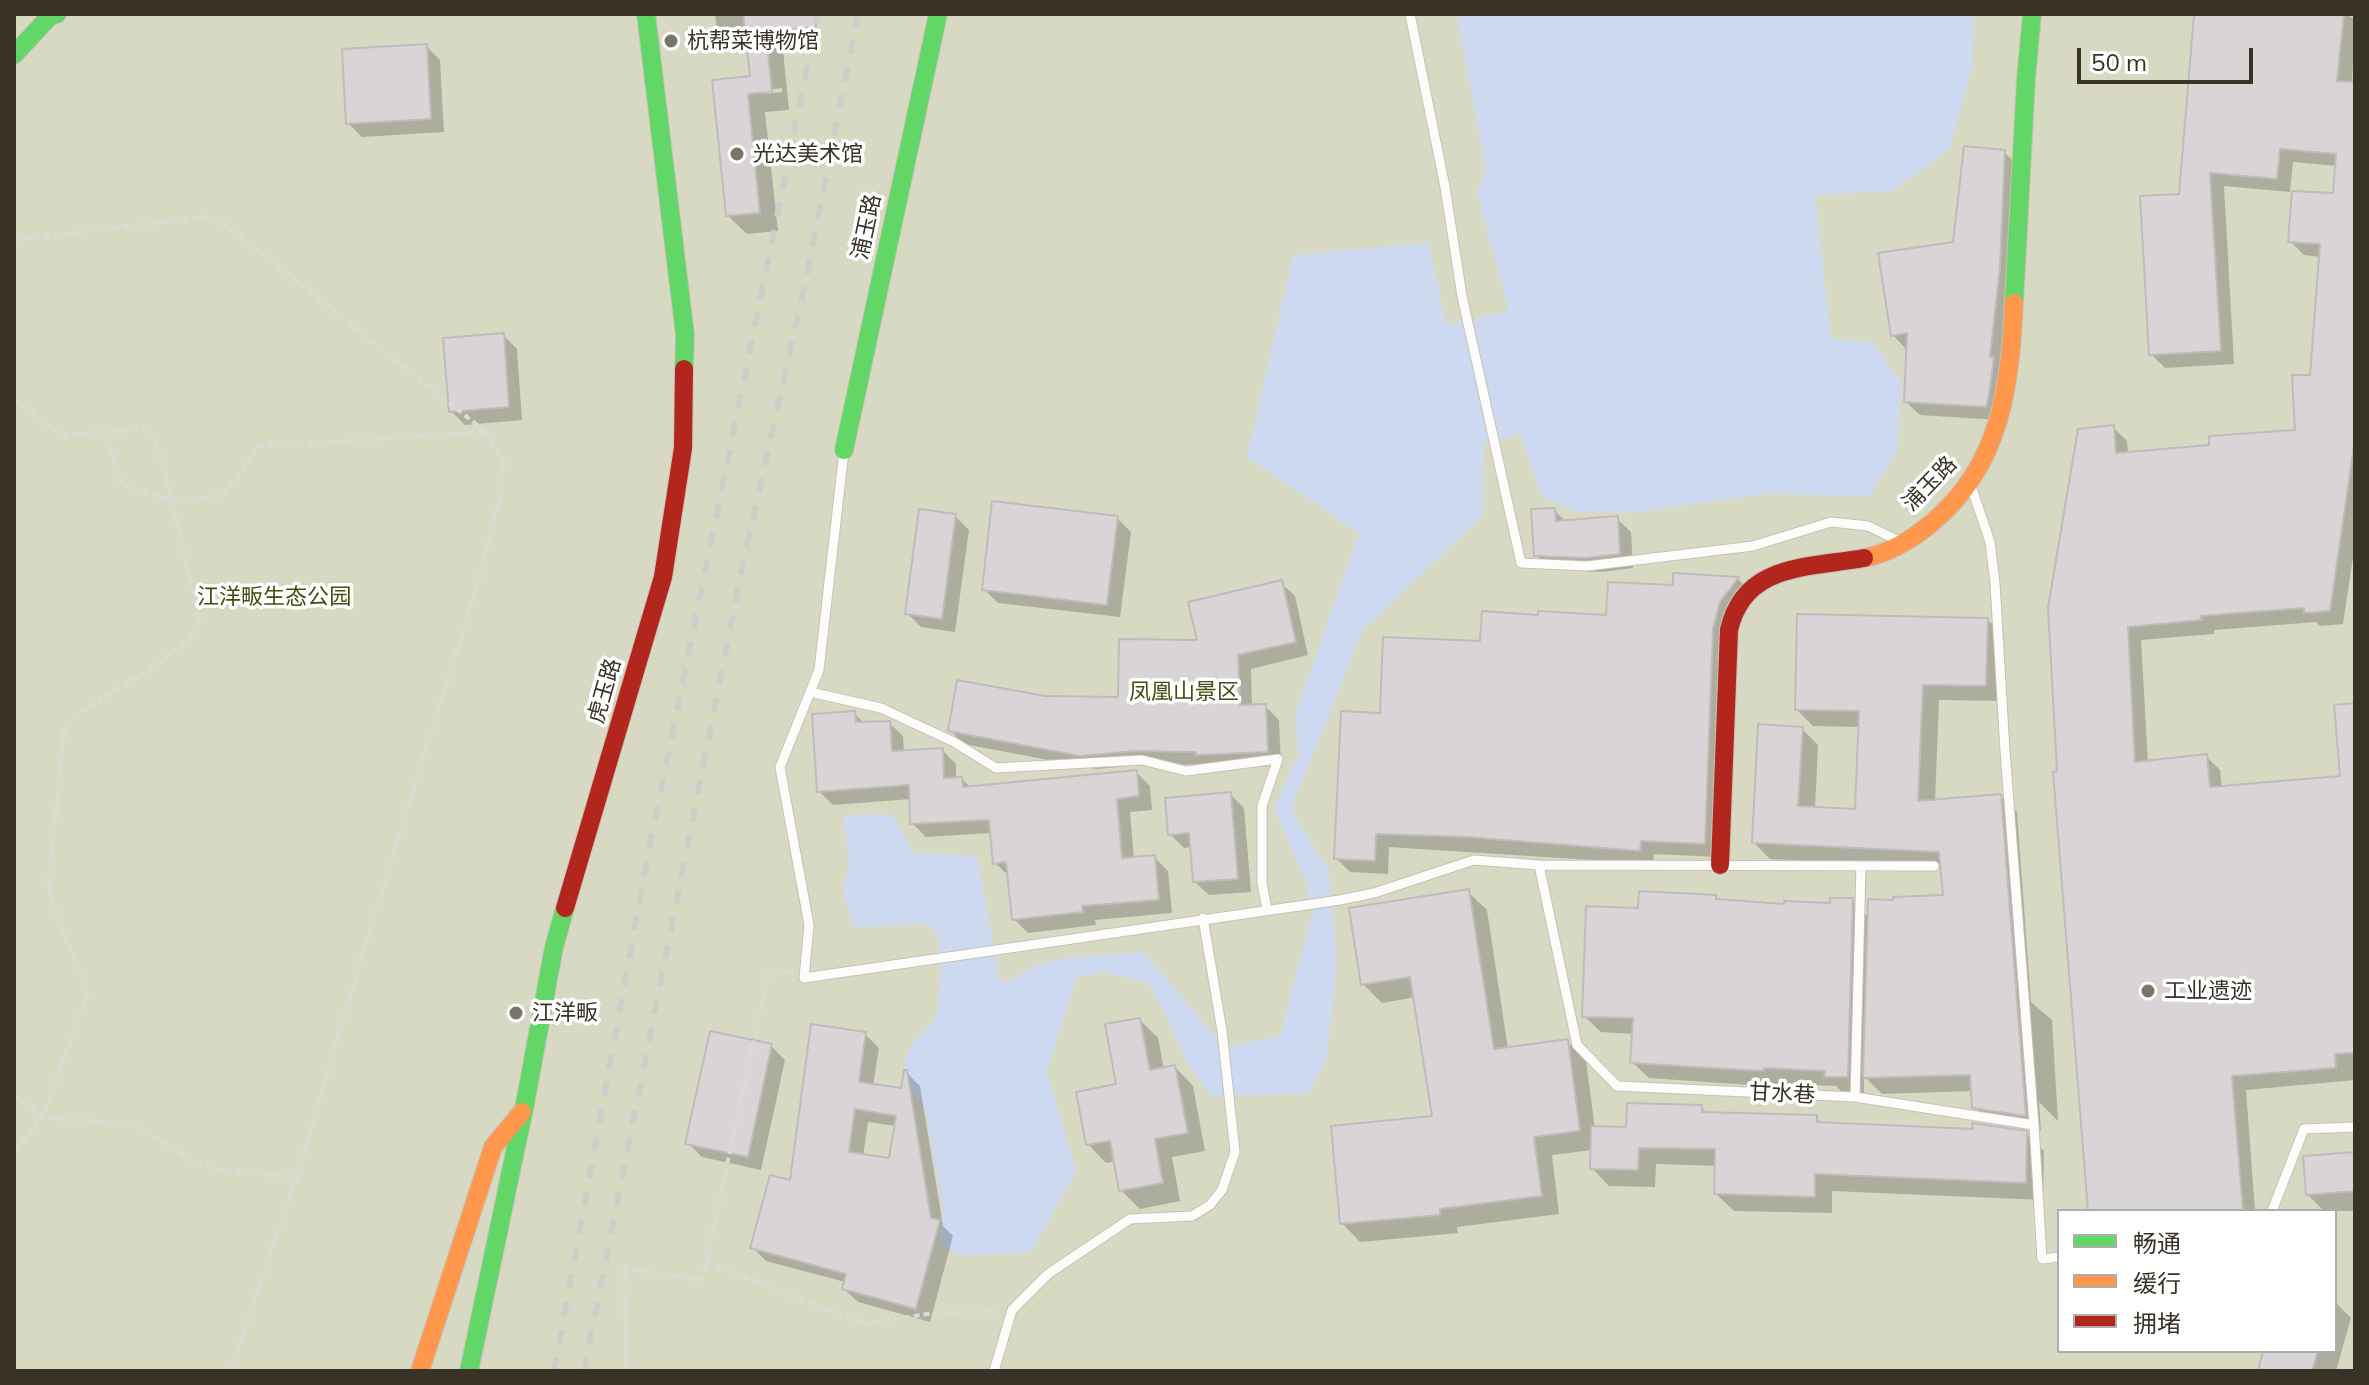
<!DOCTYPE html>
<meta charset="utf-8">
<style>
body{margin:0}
#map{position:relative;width:2369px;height:1385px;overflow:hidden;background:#f5eee2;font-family:Mulish,"Noto Sans SC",sans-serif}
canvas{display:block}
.frame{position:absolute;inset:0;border:16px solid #383227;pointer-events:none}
.legend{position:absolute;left:2057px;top:1209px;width:280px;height:144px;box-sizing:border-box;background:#fff;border:2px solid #afada9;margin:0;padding:10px 14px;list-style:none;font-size:24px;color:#383227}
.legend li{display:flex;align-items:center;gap:16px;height:40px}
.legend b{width:40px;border:2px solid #afada9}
.scale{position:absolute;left:2077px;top:48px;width:176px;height:36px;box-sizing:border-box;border:4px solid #383227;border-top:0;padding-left:10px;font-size:24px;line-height:28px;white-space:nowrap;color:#383227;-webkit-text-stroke:6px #fff;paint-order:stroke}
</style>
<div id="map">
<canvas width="2369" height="1385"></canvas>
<div class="frame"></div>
<ul class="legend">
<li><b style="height:10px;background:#63d668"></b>畅通</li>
<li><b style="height:10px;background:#ff974d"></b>缓行</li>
<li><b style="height:10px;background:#b3261e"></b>拥堵</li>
</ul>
<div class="scale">50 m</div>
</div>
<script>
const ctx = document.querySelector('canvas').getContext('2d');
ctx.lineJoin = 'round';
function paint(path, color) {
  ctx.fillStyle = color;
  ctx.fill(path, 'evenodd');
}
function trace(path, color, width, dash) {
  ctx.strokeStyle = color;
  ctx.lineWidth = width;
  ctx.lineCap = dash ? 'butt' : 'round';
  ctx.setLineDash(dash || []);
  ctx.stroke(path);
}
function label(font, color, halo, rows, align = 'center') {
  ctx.font = font + ' Mulish,"Noto Sans SC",sans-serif';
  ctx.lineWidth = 7;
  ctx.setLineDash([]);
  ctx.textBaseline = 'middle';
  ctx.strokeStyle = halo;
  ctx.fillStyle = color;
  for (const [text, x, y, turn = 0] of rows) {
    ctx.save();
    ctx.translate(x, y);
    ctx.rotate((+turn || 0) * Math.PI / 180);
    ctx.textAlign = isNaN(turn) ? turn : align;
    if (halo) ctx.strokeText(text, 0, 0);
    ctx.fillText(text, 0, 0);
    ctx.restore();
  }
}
const green = new Path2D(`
 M14,14H2355V1371H14ZM2059,1211H2335V1351H2059Z`);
const water = new Path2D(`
 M1457,14H1974L1972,66L1949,150L1892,191L1815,195L1831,339L1874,343L1902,385L1897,452L1868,497L1773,493L1630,513L1576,512L1542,497L1520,434L1484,443L1482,516L1362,631L1291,809L1329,871L1337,961L1327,1057L1309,1093L1212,1097L1187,1062L1161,1005L1148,983L1104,972L1076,978L1047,1072L1076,1171L1031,1252L959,1256L940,1242L943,1207L925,1109L907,1082L904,1065L912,1045L935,1019L941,979L938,934L925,924L854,927L843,894L849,861L843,815H892L914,853L977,856L1000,980L1008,983L1033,966L1067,958L1143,952L1225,1047L1280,1036L1312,915L1307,883L1274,808L1299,754L1295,715L1359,533L1247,457L1293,255L1429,243L1446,325L1509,311L1477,192L1486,171Z`);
const shadow = new Path2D(`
 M715,14H809L812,47L783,50L789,110L765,112L778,231L747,234L728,216L714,82L752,78L749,47L735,49L717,30ZM782,88V92L767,94V90Z
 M2196,14H2348L2355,21L2352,84H2355V544L2343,624L2320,626L2316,622L2214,630V634L2141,640L2148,763L2206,756L2220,770L2222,788L2342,778L2355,705V1080L2246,1090L2255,1211H2090L2059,773L2113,427L2127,441L2128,454L2212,447L2297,432L2312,377L2321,257L2304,255L2290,241L2335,196L2337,166L2293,162L2290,192L2224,186L2234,364L2165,368L2151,354L2181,196Z
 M426,46L440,60L444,132L362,137L348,123Z
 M2004,152L2018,166L1999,420L1920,415L1906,402V349L1893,335L1955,244Z
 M503,335L517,349L522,420L465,425L451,411Z
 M1554,510L1566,522L1617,519L1631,532L1633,568L1601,572L1550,569L1536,555Z
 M955,516L969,530L955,632L921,627L907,613Z
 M1117,518L1131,532L1120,617L998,603L984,589Z
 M1675,575L1738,579L1751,592L1734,616L1718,857L1654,854L1653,864L1389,847L1388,874L1350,872L1336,858L1382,715L1482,643L1608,617L1675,587Z
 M1281,583L1295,596L1308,655L1251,669L1252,706H1265L1279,720L1281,766L1212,768L1209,765L1150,764L1096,769L964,744L950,730L1044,698L1120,699Z
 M1987,619L2004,636L2002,701L1939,700L1935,802L2000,796L2017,812L2031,1002L2052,1020L2058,1121L2039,1102L2041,1131L1990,1123L1974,1107L1973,1091L1882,1094L1864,1076V1093H1843L1836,1086L1780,1084L1779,1087L1649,1078L1632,1062L1634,1034L1601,1032L1584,1016L1640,910L1715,897L1720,902L1786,906L1831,905L1852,900L1869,918L1895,902L1945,897L1942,867L1770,859L1754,843L1802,729L1818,745L1815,809L1857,811L1860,727L1813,726L1797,710Z
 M855,714L865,724L889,723L903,736L904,752L942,750L956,764V779H962L971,788L1136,772L1150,786L1152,810L1130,812L1134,859L1154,857L1168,871L1172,913L1095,920L1096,925L1028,933L1014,919L1010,877L995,863L992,833L926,837L912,823L911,799L833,805L819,791Z
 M1230,794L1244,808L1251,892L1209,895L1195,882L1192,847L1184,848L1170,834Z
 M1468,892L1487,910L1508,1049L1567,1042L1586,1060L1595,1129H1628L1701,1107L1709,1115L1816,1117L1823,1125L2026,1133L2044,1151L2043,1200L1832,1191V1213L1734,1211L1716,1194L1717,1166L1656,1164L1655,1187L1609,1186L1592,1168V1150L1552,1155L1559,1214L1457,1227L1458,1233L1360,1242L1342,1223L1434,1118L1416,997L1382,1003L1363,984Z
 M1140,1020L1158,1038L1164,1069L1175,1067L1193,1086L1205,1151L1172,1157L1180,1201L1140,1209L1121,1190L1116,1161L1106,1163L1088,1144L1119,1085Z
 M865,1034L879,1048L873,1086L902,1090L906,1072L920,1086L943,1226L953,1236L930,1322L858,1302L844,1289L845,1282L766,1261L752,1247L791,1182ZM868,1122L896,1126L891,1161L863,1156Z
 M771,1046L785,1060L761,1170L702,1157L688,1143Z
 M2355,1154V1211H2324L2308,1195Z
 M2335,1302L2351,1318L2336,1371H2260L2265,1351H2335Z`);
const building = new Path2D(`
 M743,14H815L816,27L766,32L772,92L748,94L760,213L726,216L712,80L750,76Z
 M2194,14H2344L2337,81L2355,82V439L2330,611L2304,613V608L2201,616V620L2128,627L2135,762L2207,754L2210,787L2340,776L2334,705L2355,703V1053L2335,1054L2336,1068L2232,1076L2243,1211H2088L2053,772L2057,771L2048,608L2078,429L2114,425L2116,453L2209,445V436L2295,430L2292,375H2310L2320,244L2288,242L2292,191L2333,193L2336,154L2280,149L2277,179L2210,173L2221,351L2149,355L2140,196L2179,194Z
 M427,44L431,119L346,124L342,49Z
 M1964,146L2005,150L2000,268L1990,357H1994L1989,395L1986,407L1904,402L1907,333L1891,336L1878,253L1953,242Z
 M504,333L509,407L449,412L443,338Z
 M992,501L1118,516L1107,605L982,590Z
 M1555,508L1556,521L1618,516L1620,554L1586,558L1534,556L1531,509Z
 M919,509L956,514L942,619L905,614Z
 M1673,573L1739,577L1720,602L1713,629L1705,844L1641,841L1640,851L1467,837L1376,834L1375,861L1334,859L1341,711L1380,713L1383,637L1480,641L1482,611L1538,615V611L1606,615L1608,582L1673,585Z
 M1282,580L1296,642L1238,655L1240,705L1266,704L1268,752L1196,755V752L1135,751L1080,756L948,731L957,680L1045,696L1118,697L1119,639L1197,640L1188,602Z
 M1797,614L1988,618L1986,686L1923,685L1918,801L2001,794L2026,1116L1972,1108L1970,1075L1863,1078L1868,899L1893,900V897L1943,895L1939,852L1752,843L1758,724L1803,727L1798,806L1855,809L1859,711L1795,710Z
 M855,711L856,722L890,721L892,751L943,748L944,778L962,777L963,787L1137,770L1139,796L1117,799L1122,858L1155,855L1159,900L1082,906L1083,912L1012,920L1006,862L993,864L989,820L910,824L909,785L817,792L812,714Z
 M1231,792L1238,879L1193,882L1189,833L1168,835L1165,798Z
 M1469,889L1494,1049L1568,1039L1580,1131L1534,1137L1542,1196L1440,1209V1215L1340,1224L1331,1126L1432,1116L1410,977L1361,985L1349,908Z
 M1639,891L1716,895V899L1784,904V901L1830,903V898H1853L1848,1077H1824L1825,1071L1764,1068V1071L1630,1063L1633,1018L1582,1017L1586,906L1638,908Z
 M1140,1018L1150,1070L1175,1065L1188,1133L1155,1139L1163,1183L1119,1191L1110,1141L1086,1145L1076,1092L1116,1084L1105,1024Z
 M811,1024L866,1032L859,1082L901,1088L904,1070H907L931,1218L940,1220L916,1309L842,1289L846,1274L750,1248L770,1175L790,1180ZM855,1109L896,1116L889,1158L849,1152Z
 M710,1031L772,1044L748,1157L685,1144Z
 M1627,1103L1702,1105V1112L1817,1115V1122L1973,1129L1972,1123L2027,1131L2026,1183L1815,1174V1197L1714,1194L1715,1149L1639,1148L1638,1170L1590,1169L1591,1126L1626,1127Z
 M2355,1152V1191L2306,1195L2303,1156Z
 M2263,1351H2318L2312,1371H2258Z`);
const path = new Path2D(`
 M14,240L204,217L226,225L486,432L335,442L286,443L256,447C247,463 238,482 223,493C205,504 155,499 136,490C130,488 125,483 120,480L107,433
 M14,399L62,435L143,430L154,439L165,473L199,617L197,633L149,670L76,714L64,731L49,878C52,919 77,954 87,994L43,1117L14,1153
 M14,1096L43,1117L134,1125L192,1160L217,1170L297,1177
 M706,1262L865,1324L933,1313L998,1311
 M230,1371L297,1177L365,945L479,579L500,495L504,460L486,432
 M626,1371L625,1268L702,1280L769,972H791`);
const lane = new Path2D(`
 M1410,14L1445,187L1462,296L1521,563L1587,566L1753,546L1831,522L1868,526L1899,541
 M844,451L819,670L780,767L809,925L804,978L1340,900L1374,893L1474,860L1539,865L1934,866
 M1971,486L1990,542L1995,583L2005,751L2034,1125
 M810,692L881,708L954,742L996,768L1142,760L1186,771L1278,759L1262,806V883L1267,909
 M1539,865L1577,1045L1617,1086L1855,1097L2034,1125L2042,1259L2059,1257
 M1855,1097L1861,866
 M2272,1211L2304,1129L2355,1127
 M994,1371L1012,1310L1048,1274L1130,1219L1192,1216L1210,1205L1222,1190L1235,1152L1222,1031L1203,918`);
const fast = new Path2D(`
 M646,14L685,335L684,369
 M14,55L51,15L57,14
 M2014,303L2026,79L2032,14
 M844,450L938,14
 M469,1371L524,1109L554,947L565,908`);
const slow = new Path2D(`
 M1864,558C1891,553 1913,539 1934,521C2001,464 2010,386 2014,303
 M420,1371L493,1147L522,1112`);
const jam = new Path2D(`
 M1720,865L1729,630C1744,563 1808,568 1864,558
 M565,908L663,577L683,448L684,369`);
const rail = new Path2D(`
 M554,1371L649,849L818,14
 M584,1371L743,563L808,270L858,14`);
const markers = [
 [671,41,8,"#7a7468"],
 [737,154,8,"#7a7468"],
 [2148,991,8,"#7a7468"],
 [516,1013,8,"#7a7468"]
];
const poiNames = [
 ["杭帮菜博物馆",687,41],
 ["光达美术馆",753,154],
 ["工业遗迹",2164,991],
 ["江洋畈",532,1013]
];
const streetNames = [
 ["浦玉路",867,227,-78],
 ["浦玉路",1930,484,-46],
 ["虎玉路",605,691,-74],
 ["甘水巷",1782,1094,3]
];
const parkNames = [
 ["江洋畈生态公园",274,597],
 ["凤凰山景区",1184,692]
];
paint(green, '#d7d9c3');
paint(water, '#ccd9f0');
paint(shadow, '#0003');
paint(building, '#d9d4d5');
trace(building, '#c0bbbb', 2);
trace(lane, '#c7c1b7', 11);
trace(fast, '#c7c1b7', 20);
trace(slow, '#c7c1b7', 20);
trace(jam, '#c7c1b7', 20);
trace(path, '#dcdad6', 4, [6, 4]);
trace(lane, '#fefcfb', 9);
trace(fast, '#63d668', 18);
trace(slow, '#ff974d', 18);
trace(jam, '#b3261e', 18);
trace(rail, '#cfcdc9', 6, [14, 14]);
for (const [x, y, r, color] of markers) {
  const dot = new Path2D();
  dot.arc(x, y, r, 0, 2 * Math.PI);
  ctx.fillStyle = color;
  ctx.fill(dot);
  trace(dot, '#fff', 3);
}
label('22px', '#383227', '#fff', poiNames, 'left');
label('22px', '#383227', '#fff', streetNames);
label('22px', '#415010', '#fff', parkNames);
</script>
